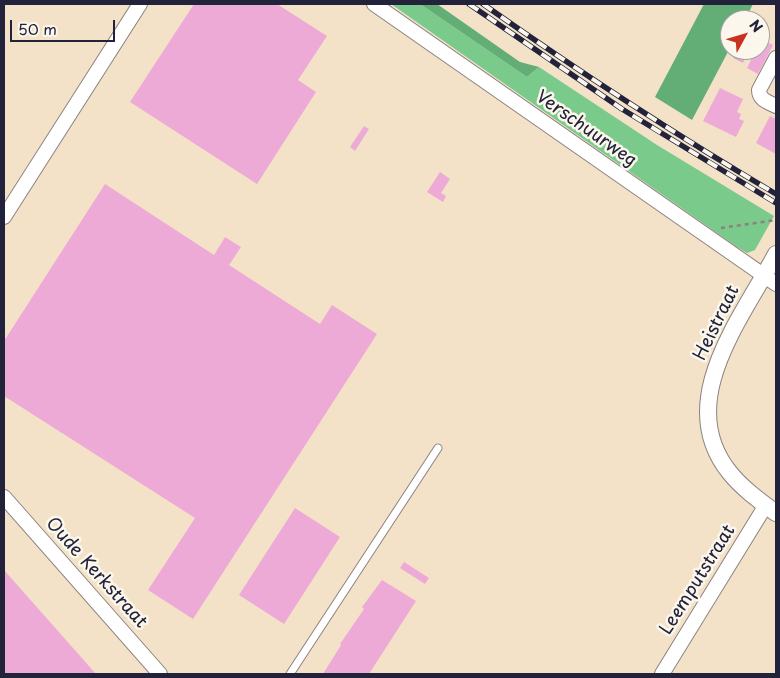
<!DOCTYPE html>
<style>
body{margin:0}
#map{position:relative;width:780px;height:678px;overflow:hidden;background:#f3e2c7;font-family:"Playpen Sans",sans-serif}
canvas{display:block}
.frame{position:absolute;inset:0;border:5px solid #22223b;pointer-events:none}
.north{position:absolute;left:720px;top:10px;width:50px;height:50px;box-sizing:border-box;background:#fbf7ec;border:1px solid #a4a2a5;border-radius:50%;rotate:51deg;font-size:14px;font-weight:700;line-height:20px;text-align:center;color:#22223b}
.north::after{content:'';display:block;margin:auto;width:18px;height:22px;background:#c8321e;clip-path:polygon(50% 0,100% 100%,50% 72%,0 100%)}
.scale{position:absolute;left:10px;top:20px;width:105px;height:22px;box-sizing:border-box;border:2px solid #22223b;border-top:0;padding-left:6px;font-size:15px;line-height:18px;white-space:nowrap;color:#22223b;-webkit-text-stroke:4px #fbf7ec;paint-order:stroke}
</style>
<div id="map">
<canvas width="780" height="678"></canvas>
<div class="frame"></div>
<div class="north">N</div>
<div class="scale">50 m</div>
</div>
<script>
const ctx = document.querySelector('canvas').getContext('2d');
ctx.lineJoin = 'round';
function paint(path, color) {
  ctx.fillStyle = color;
  ctx.fill(path, 'evenodd');
}
function trace(path, color, width, dash) {
  ctx.strokeStyle = color;
  ctx.lineWidth = width;
  ctx.lineCap = dash ? 'butt' : 'round';
  ctx.setLineDash(dash || []);
  ctx.stroke(path);
}
function label(font, color, halo, rows, align = 'center') {
  ctx.font = font + ' "Playpen Sans",sans-serif';
  ctx.lineWidth = 5;
  ctx.setLineDash([]);
  ctx.textBaseline = 'middle';
  ctx.strokeStyle = halo;
  ctx.fillStyle = color;
  for (const [text, x, y, turn = 0] of rows) {
    ctx.save();
    ctx.translate(x, y);
    ctx.rotate((+turn || 0) * Math.PI / 180);
    ctx.textAlign = isNaN(turn) ? turn : align;
    if (halo) ctx.strokeText(text, 0, 0);
    ctx.fillText(text, 0, 0);
    ctx.restore();
  }
}
const green = new Path2D(`
 M391,4H420L527,77L539,67L657,145L774,216L755,250L747,253L737,247Z`);
const forest = new Path2D(`
 M420,4H437L520,62L539,67L527,77Z
 M704,4H753L745,20H730V48L692,120L655,97Z`);
const building = new Path2D(`
 M194,4H277L327,36L298,80L316,92L257,184L130,102Z
 M761,39L773,45L758,74L747,68L756,50H760Z
 M737,50H750L743,63L733,58Z
 M720,88L743,99L737,112L741,114L739,119L744,121L736,137L703,121Z
 M770,116L776,119V154L756,143Z
 M364,126L369,129L355,151L350,147Z
 M440,172L450,179L441,193L446,196L443,202L427,192Z
 M105,184L214,255L225,237L241,247L229,265L320,324L332,305L377,334L193,619L148,590L195,518L4,396V341Z
 M295,508L340,537L284,624L239,595Z
 M404,562L429,578L425,584L400,568Z
 M4,570L96,674H4Z
 M382,580L416,601L369,674H323L341,645L340,644L364,609L362,607Z`);
const path = new Path2D(`
 M721,228L776,220`);
const service = new Path2D(`
 M290,674L438,448`);
const minor = new Path2D(`
 M374,4L776,284
 M776,58L759,90C759,100 768,102 776,106
 M4,217L140,4
 M4,497L160,674
 M662,674L766,505`);
const tertiary = new Path2D(`
 M776,254C743,317 672,402 730,473C743,489 760,501 776,513`);
const rail = new Path2D(`
 M469,4L622,109L776,203
 M483,4C578,71 676,135 776,194`);
const streetNames = [
 ["Verschuurweg",586,129,35],
 ["Heistraat",717,323,-64],
 ["Oude Kerkstraat",96,573,48],
 ["Leemputstraat",698,580,-58]
];
paint(green, '#7aca8b');
paint(forest, '#63ae77');
paint(building, '#eeaad6');
trace(service, '#8a8281', 9);
trace(minor, '#8a8281', 16);
trace(tertiary, '#8a8281', 18);
trace(path, '#8a8281', 2.5, [4, 4]);
trace(service, '#fff', 7);
trace(minor, '#fff', 14);
trace(tertiary, '#fff', 16);
trace(rail, '#22223b', 5.5);
trace(rail, '#fbf7ec', 4, [11]);
label('18px', '#22223b', '#fbf7ec', streetNames);
</script>
